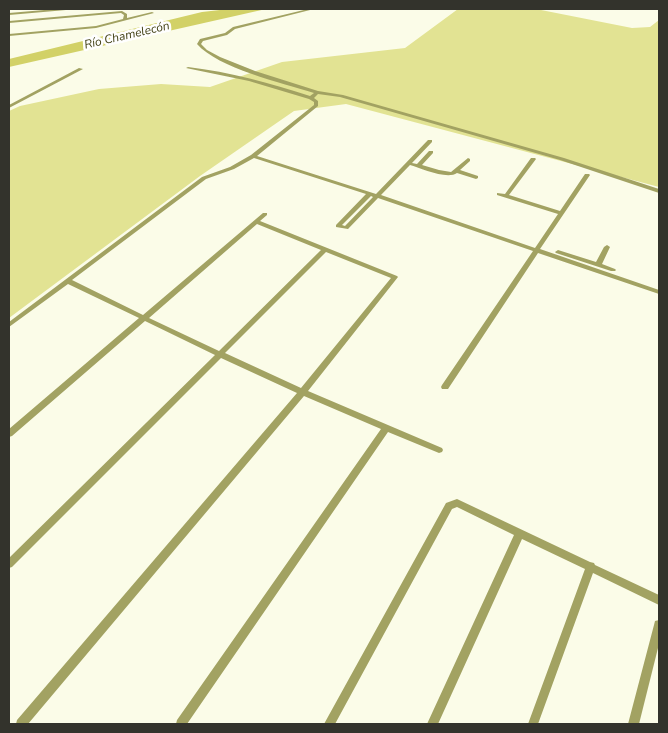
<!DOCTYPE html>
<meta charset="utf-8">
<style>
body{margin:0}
#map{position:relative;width:668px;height:733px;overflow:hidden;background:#fbfce8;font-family:"Nunito Sans",sans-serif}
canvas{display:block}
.frame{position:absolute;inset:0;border:10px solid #33332c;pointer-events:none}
</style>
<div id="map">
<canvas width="668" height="733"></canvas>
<div class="frame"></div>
</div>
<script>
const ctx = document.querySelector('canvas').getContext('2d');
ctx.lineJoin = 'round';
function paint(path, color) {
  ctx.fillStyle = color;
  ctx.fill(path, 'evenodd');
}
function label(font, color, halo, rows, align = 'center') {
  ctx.font = font + ' "Nunito Sans",sans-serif';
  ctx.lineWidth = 5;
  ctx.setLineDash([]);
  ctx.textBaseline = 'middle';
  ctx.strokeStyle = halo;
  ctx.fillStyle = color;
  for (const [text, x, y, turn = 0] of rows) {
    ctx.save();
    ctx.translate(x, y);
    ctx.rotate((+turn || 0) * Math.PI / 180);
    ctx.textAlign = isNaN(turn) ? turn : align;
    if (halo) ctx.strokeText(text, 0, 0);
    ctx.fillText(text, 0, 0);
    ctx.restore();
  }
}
const green = new Path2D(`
 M458,9H536L632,28L650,27L659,20V187L346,104L294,111L200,176L9,318V111L20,106L99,89L161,84L210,87L282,62L405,48Z`);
const water = new Path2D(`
 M229,9H266L9,67V59L202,12Z`);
const street = new Path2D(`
 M56,9H68L66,10L9,15V13Z
 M308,9H314L235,29L227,35L203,41L201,44L207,50L220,57L255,71L318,91L343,95L564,158L659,189V193L560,160L340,97L318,94L314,98L318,101V106L257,156L376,194L428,140H432V142L412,163L417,164L429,151H433V153L422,165L439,170L451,172L468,158L470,159V161L460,170L478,176V178L476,179L457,173C447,180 420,168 410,165L381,195L535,248L558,214L497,195V193L505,194L531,158H535L536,159L509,195L560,211L585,174H589L590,175L540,249L659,290V294L538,253L448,389H442L441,387L442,385L533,251L378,198L348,229L336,227V225L366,194L254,158L234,169L206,179L72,280L143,315L263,213H267V215L260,221L397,276L398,277L308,391L442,448L443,450L442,452L439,453L388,432L187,724H176L177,720L381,429L304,396L28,724H16L17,720L297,393L221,358L12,567L9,568V558L215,355L145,321L12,436L9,437V429L139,318L68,284L9,327V322L202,177L230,167L251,155L314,105V102L309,99L249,81L186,68L188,67C230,72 270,83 310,96L314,93C282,83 218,68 197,44L200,39L225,33L233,27ZM371,196L373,197L345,226L342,225ZM257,224L321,250L219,351L149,318ZM326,252L391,278L301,388L225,353Z
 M122,11L127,14V18L152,12L154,13L96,28L9,36V34L96,26L123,19L124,15L121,13L9,23V21Z
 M79,68L83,69L9,108V105Z
 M607,245L610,247L602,264L615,269L616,270L615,271H611L556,253L555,252L558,250L596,262L604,247Z
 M457,499L590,562L594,563L595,565L659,595V605L593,573L538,724H528L585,569L522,539L438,724H427L514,535L457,507L452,509L335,724H324L446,503Z
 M659,620V644L639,724H628L654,625L655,621Z`);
const farWaternames = [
 ["Río Chamelecón",127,36,-13]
];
paint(green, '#e2e393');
paint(water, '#d2d167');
paint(street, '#a2a262');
label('italic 12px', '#424115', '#fff', farWaternames);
</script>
